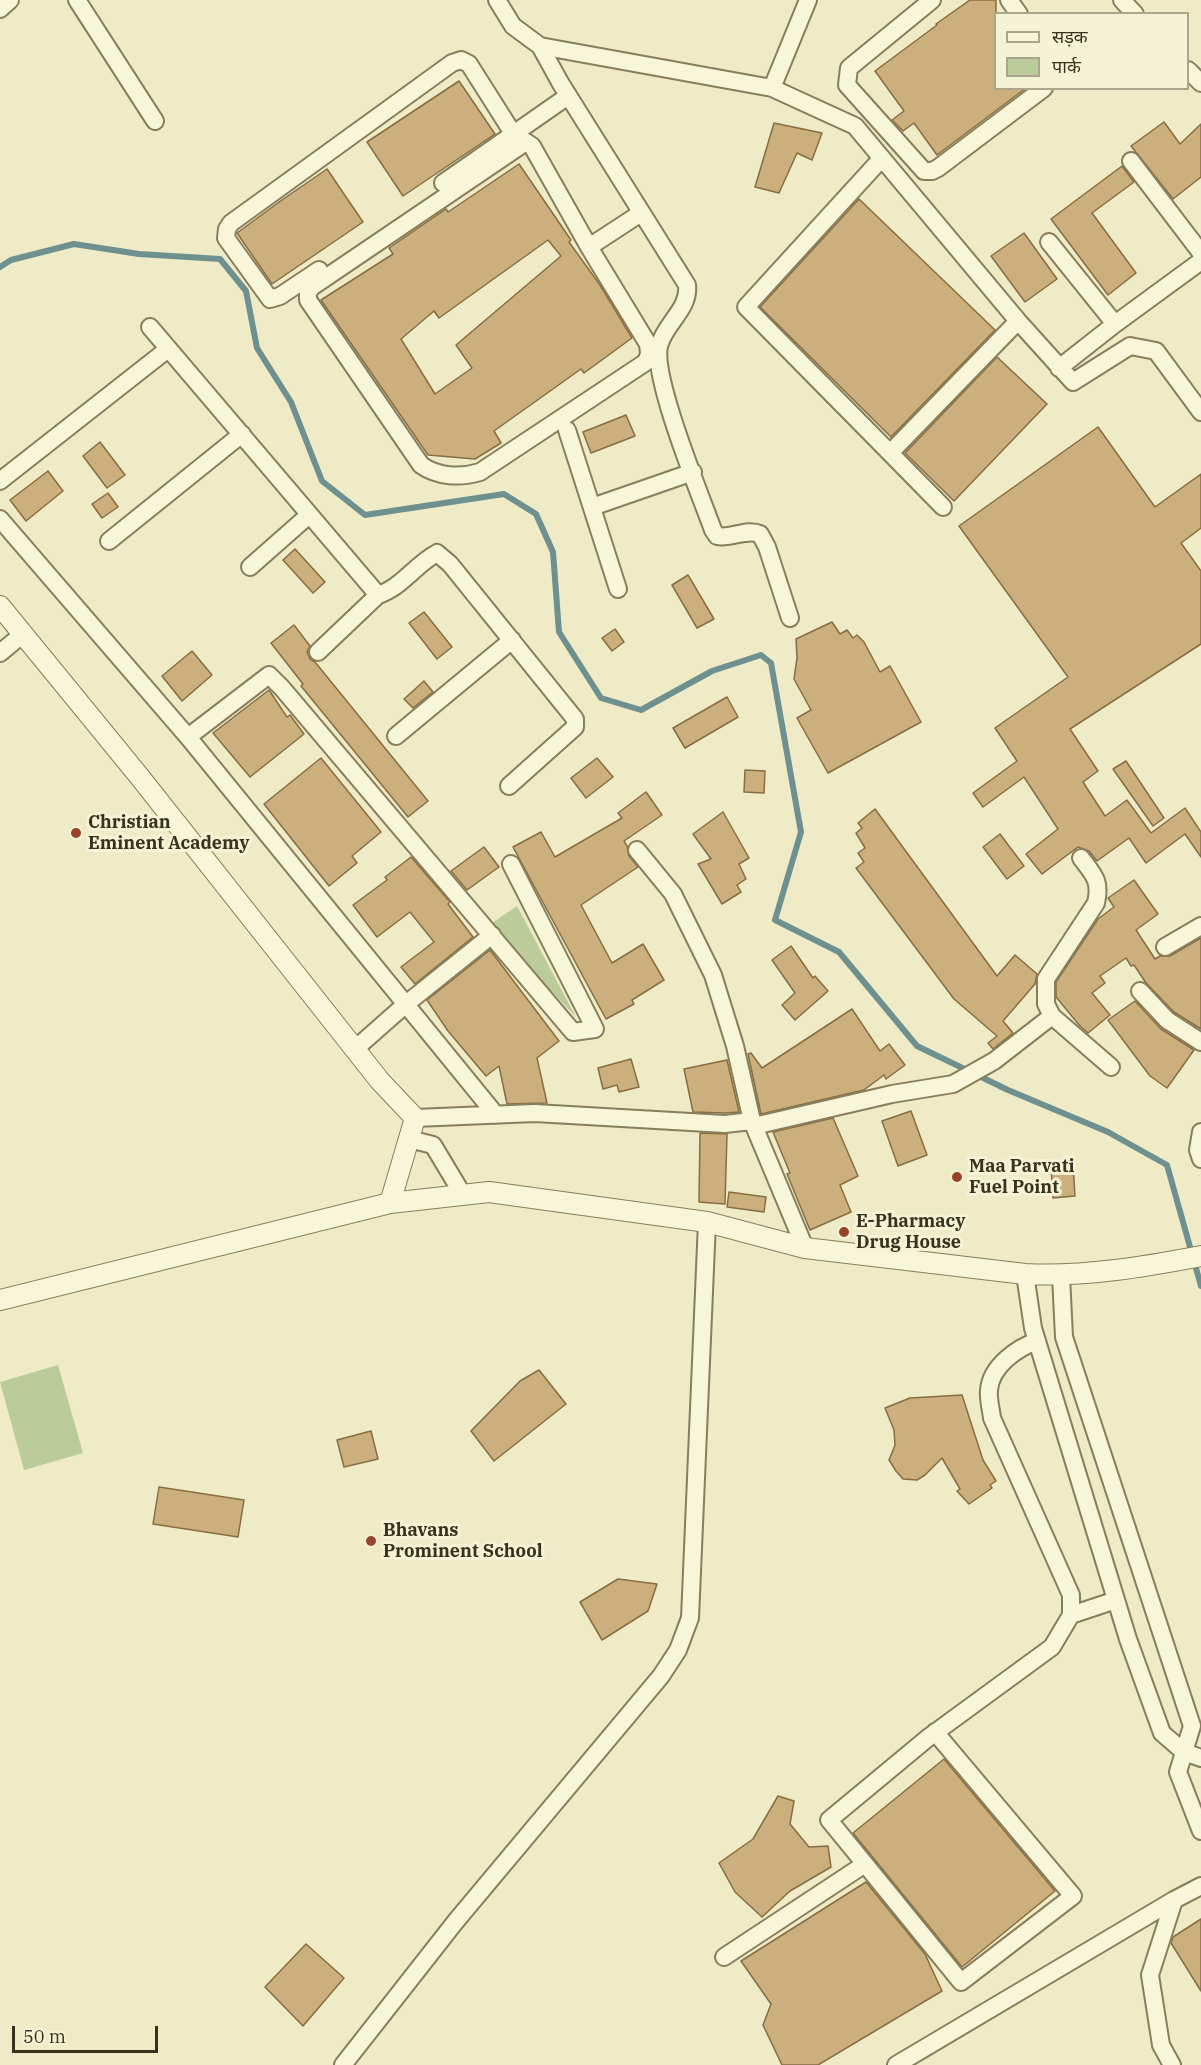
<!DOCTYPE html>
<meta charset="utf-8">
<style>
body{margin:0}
#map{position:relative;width:1201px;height:2065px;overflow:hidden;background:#eeebc6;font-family:"IBM Plex Serif","Noto Sans Devanagari",serif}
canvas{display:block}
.legend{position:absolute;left:994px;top:12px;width:195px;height:78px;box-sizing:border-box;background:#f5f3d5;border:2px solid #aaa68c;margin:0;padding:8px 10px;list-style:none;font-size:18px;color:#39321f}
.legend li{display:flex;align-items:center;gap:12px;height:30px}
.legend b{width:30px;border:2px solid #aaa68c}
.scale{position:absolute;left:12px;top:2026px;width:146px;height:27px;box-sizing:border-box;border:3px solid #39321f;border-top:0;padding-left:8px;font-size:18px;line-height:21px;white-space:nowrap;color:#39321f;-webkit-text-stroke:4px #f5f3d5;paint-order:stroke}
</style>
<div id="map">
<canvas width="1201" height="2065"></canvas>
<ul class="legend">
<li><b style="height:8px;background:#f8f6d9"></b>सड़क</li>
<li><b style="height:16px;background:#bbcc9a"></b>पार्क</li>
</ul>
<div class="scale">50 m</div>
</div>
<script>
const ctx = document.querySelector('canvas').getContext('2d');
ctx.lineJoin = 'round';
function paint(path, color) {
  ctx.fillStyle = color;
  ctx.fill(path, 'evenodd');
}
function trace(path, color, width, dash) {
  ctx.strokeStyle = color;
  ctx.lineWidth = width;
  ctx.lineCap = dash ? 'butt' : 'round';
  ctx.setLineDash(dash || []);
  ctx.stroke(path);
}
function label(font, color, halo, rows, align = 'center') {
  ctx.font = font + ' "IBM Plex Serif",serif';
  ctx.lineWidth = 6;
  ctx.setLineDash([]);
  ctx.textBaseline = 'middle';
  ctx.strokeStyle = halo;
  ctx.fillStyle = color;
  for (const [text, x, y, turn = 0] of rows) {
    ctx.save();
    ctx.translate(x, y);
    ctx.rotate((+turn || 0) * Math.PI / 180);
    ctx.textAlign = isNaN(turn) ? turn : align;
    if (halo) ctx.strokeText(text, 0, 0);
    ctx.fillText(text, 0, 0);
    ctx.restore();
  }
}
const green = new Path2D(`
 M517,906L576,1017L489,925Z
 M58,1365L83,1453L24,1470L0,1382Z`);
const stream = new Path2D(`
 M0,267L11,260L74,244L139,254L220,259L246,291L257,348L291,402L322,481L365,515L504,494L536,514L553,552L559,632L601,698L641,710L712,671L761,655L771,663L801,832L775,920L839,952L917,1046L1008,1090L1108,1132L1167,1165L1201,1286`);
const building = new Path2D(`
 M970,0H996V88H1026L937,155L914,123L903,131L892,120L904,111L875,71L937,25L936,24Z
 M459,81L495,134L403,196L367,142Z
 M1164,122L1180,144L1201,124V177L1173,199L1131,146Z
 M774,123L822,133L812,160L797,153L779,193L755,187Z
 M519,164L571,240L569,242L600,285L632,338L584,373L581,369L494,431L501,443L475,459L428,455L321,300L393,254L389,248L446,209L448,212ZM548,240L561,256L456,345L472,368L435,394L401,339L434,311L439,318Z
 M1122,166L1134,182L1092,213L1136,273L1108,295L1051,219Z
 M327,169L363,222L272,284L237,233L279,202Z
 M859,199L995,330L891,437L760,307Z
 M1024,233L1057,279L1025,302L991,256Z
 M997,357L1047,404L954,501L905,453Z
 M626,415L635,436L591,453L583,432Z
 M1098,427L1155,507L1201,474V528L1181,543L1201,571V644L1070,729L1098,771L1083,782L1105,816L1127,800L1151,833L1185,808L1201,832V857L1185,834L1146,863L1129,838L1097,861L1089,851L1078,847L1042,874L1026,854L1058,829L1024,777L983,807L973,793L1017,761L995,728L1068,677L959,526Z
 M100,442L125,475L107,488L83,456Z
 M48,471L63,491L26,521L10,500Z
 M108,493L118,507L102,518L92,504Z
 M295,549L325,582L313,593L283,560Z
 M688,575L714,619L697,628L672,585Z
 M424,612L452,647L437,659L409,623Z
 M832,622L840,634L847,630L853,638L857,635L864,642L880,672L890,666L921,722L828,773L797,718L811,710L794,679L797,658L796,639Z
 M294,625L310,646L307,652L310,659L315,662L428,801L408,817L301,686L303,684L271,643Z
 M615,629L624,642L612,651L602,638Z
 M192,651L212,675L182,701L162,676Z
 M424,681L433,692L413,708L404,699Z
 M269,690L287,717L290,715L304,734L250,777L213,733Z
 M727,697L738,717L685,748L673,728Z
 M321,758L381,832L352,856L357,863L329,886L264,804Z
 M597,758L613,777L586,798L571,778Z
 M1126,761L1164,818L1153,826L1113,769Z
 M745,770L765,771L764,793L744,792Z
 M646,792L662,815L624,841L627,846L629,856L638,867L581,905L612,963L643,944L664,980L632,1000L634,1004L606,1019L513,847L541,832L555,857L622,818L618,813Z
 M875,809L997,976L1015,955L1037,974L1035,984L1003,1021L1013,1033L993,1049L988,1043L997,1036L954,999L856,868L864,862L858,853L865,848L856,833L862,828L858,823Z
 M723,812L749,858L739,864L746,879L737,885L741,892L722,904L698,864L711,859L693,834Z
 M1000,834L1024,866L1007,879L983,847Z
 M484,847L499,867L467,890L451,871Z
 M411,857L450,902L448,904L473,937L415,984L401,967L434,942L410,912L377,937L353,905L387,880L385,877Z
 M1134,880L1158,914L1136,930L1155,959L1160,956H1170L1201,938V1029L1174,1012L1146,983L1134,965L1131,966L1126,958L1100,976L1105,983L1092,993L1110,1015L1088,1033L1080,1026L1056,997V982L1098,919L1114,907L1108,898Z
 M791,946L813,978L815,976L828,991L795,1020L782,1005L795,993L772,960Z
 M490,950L559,1041L537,1058L547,1103L507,1104L499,1066L486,1076L448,1031L427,1000Z
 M1135,1001L1161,1029L1194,1050L1167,1088L1150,1076L1108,1020Z
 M852,1009L880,1051L889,1044L905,1065L886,1079L884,1075L864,1090L761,1114L748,1054L751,1053L762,1068Z
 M631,1059L639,1087L619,1092L617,1085L603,1089L598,1068Z
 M727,1060L739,1112L725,1113L693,1112L684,1069Z
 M911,1111L927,1155L898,1166L882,1121Z
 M833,1118L858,1176L840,1185L851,1212L810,1230L787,1174L790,1173L773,1132Z
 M700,1133L727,1134L725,1204L699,1202Z
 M1073,1165L1075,1196L1053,1198L1051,1167Z
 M729,1192L766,1197L764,1212L727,1207Z
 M539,1370L566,1404L494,1461L471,1431L520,1381Z
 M962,1395L983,1460L996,1481L990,1485L992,1488L969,1504L957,1491L960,1489L942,1458L925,1475L917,1480L903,1479L896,1471L889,1460L895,1445L894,1430L885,1408L910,1398Z
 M371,1431L378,1459L344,1467L337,1440Z
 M159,1487L244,1500L238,1537L153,1524Z
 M618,1579L657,1584L648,1611L602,1640L580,1602Z
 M944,1759L1055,1891L962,1967L853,1833Z
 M778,1796L794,1801L790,1824L809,1847L828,1846L831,1867L790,1891L762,1917L735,1892L719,1863L753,1839Z
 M866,1882L925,1954L942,1991L818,2065H782L763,2025L771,2004L741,1961Z
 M1201,1919V1991L1171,1943L1173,1937Z
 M306,1944L344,1978L303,2026L265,1987Z`);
const minor = new Path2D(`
 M77,0L155,121
 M497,0L513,26L540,46L561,84L687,285C690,309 665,323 659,346C652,378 700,494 713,530L717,536C732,539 746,528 760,534L767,547L790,618
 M932,0L849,68L847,85L924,171H932L938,168L1044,88
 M1009,0L1019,14
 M1122,0L1135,14
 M0,9L10,0
 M540,46L772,88L855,126L1018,321L1073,382L1130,346L1156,351L1201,412
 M1188,70L1201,83
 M772,88L808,0
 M882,158L746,307L890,453
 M1131,161L1201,253
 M443,183L568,96
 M1049,242L1115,324
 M589,247L648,344L649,354L646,362L480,472C460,478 438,477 421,465L308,300V292L312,287L526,142L532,146L589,247L641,213
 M319,270L280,296L270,299L226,238L227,229L231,223L452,63L461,60L469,64L514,135
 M150,327L378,595C401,588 416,564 437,553L450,564L575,719V727L509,786
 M1059,368L1115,324L1201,261
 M567,430L618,589
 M0,481L168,349
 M592,507L693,472
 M943,507L890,453L1018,321
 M0,519L188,737L496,1115
 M109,541L242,434
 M250,567L309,515
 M318,652L378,595
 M0,653L23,634
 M396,736L512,640
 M188,737L269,675L282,688L573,1032L595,1029L511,864
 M637,850L673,894L713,975L735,1046L752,1121
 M1081,858C1094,875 1101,881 1096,903L1046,979V1004L1052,1016L1111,1067
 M1165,947L1201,926
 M1140,991L1167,1020L1201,1042
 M355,1049L406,1004L492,935
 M415,1118L535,1113L725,1124L752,1121L754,1126L892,1094L953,1084L994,1061L1052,1016
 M754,1126L805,1248
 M1201,1132L1198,1150L1201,1159
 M409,1139L433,1145L463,1195
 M1025,1274L1033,1328L1128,1639L1162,1733L1184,1752L1192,1726L1064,1337L1061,1276
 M1071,1615L1116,1600
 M1201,1758L1184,1752L1178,1772L1201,1831
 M865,1864L829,1820L929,1737L1052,1647L1071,1615V1595L992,1418C991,1409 988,1399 989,1390C991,1366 1017,1348 1037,1341
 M724,1957L865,1864L961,1982L1073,1896L935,1732
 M343,2065L456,1921L661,1676L678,1650L690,1618L707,1222
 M896,2065L1174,1900L1201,1886
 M1172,2065L1161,2045L1150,1975L1174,1900`);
const tertiary = new Path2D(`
 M0,606L139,776L380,1081L415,1118L390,1203
 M0,1300L390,1203L489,1192L707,1222L805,1248L1025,1274C1084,1277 1143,1267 1201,1256`);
const markers = [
 [76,833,6,"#97442d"],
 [957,1177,6,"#97442d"],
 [844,1232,6,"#97442d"],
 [371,1541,6,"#97442d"]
];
const poiNames = [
 ["Christian",88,823],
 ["Eminent Academy",88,844],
 ["Maa Parvati",969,1167],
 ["Fuel Point",969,1188],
 ["E-Pharmacy",856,1222],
 ["Drug House",856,1243],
 ["Bhavans",383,1531],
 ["Prominent School",383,1552]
];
paint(green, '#bbcc9a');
trace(stream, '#6e908f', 6);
paint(building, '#cbaf7c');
trace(building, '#876d42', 1.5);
trace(minor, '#897e5c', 20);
trace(tertiary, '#897e5c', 22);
trace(minor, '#f8f6d9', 16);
trace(tertiary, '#f8f6d9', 20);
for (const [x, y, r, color] of markers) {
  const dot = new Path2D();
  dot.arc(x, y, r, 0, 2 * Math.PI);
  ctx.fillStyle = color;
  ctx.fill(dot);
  trace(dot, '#f5f3d5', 2);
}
label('bold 18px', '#39321f', '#f5f3d5', poiNames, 'left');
</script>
